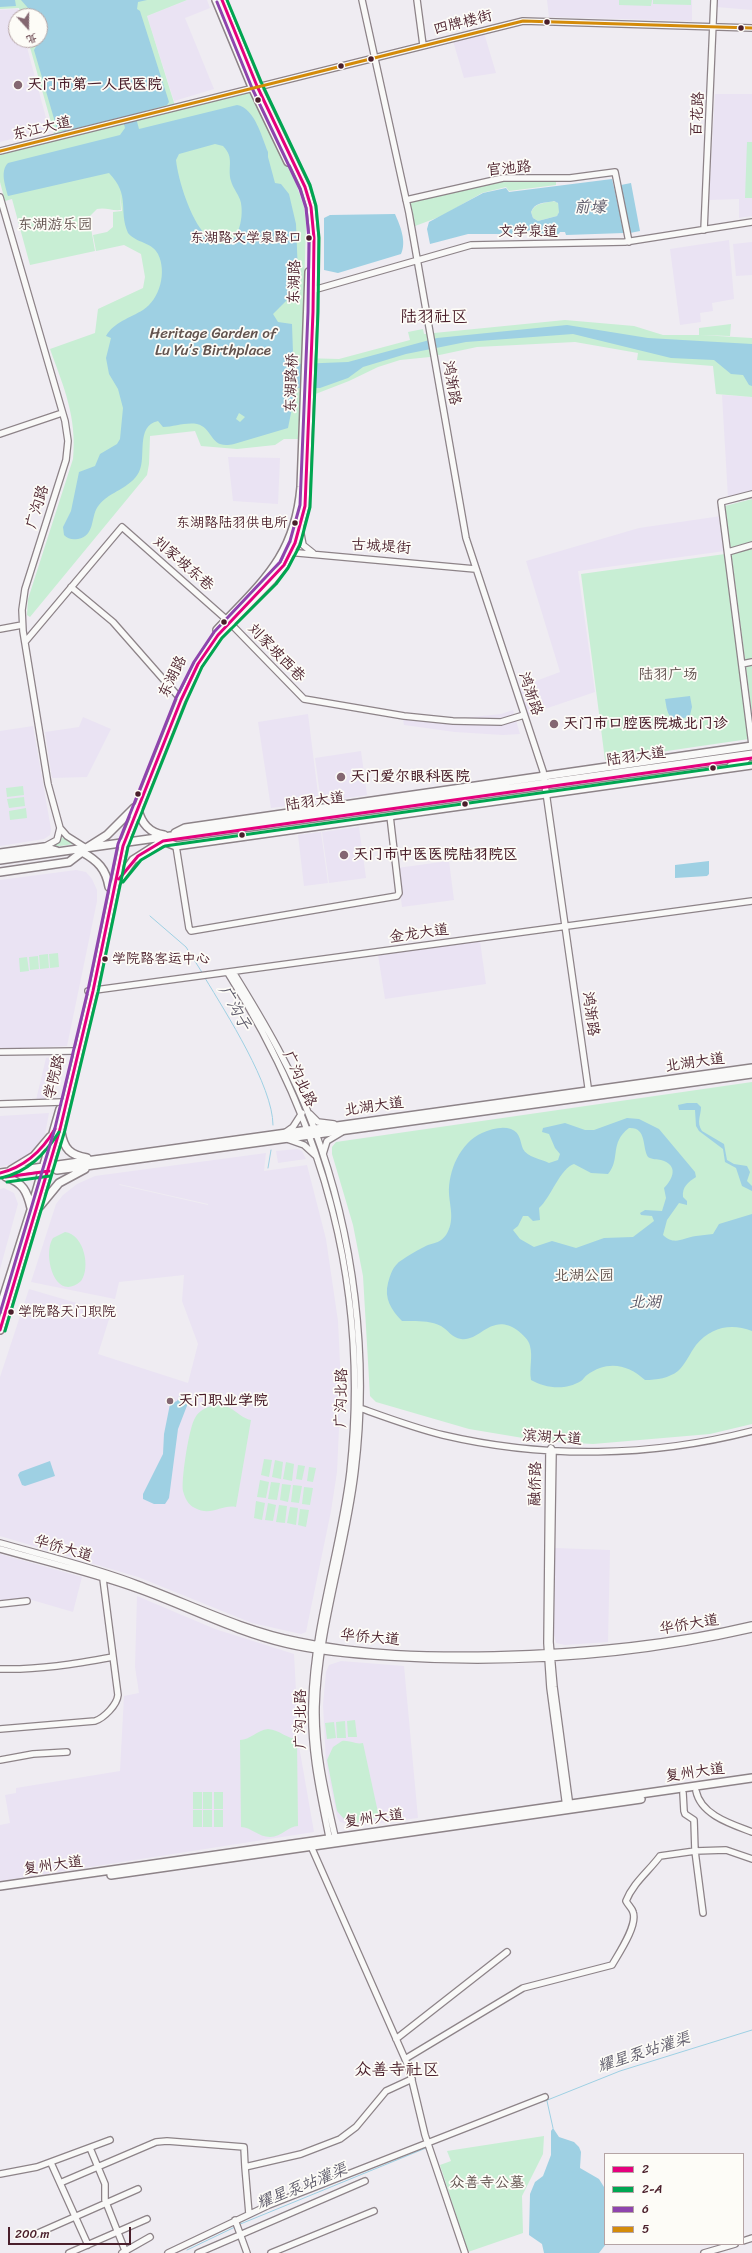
<!DOCTYPE html>
<meta charset="utf-8">
<style>
body{margin:0}
#map{position:relative;width:752px;height:2253px;overflow:hidden;background:#efecf2;font-family:Sriracha,"LXGW WenKai TC",sans-serif}
canvas{display:block}
.legend{position:absolute;left:604px;top:2153px;width:140px;height:92px;box-sizing:border-box;background:#fdfcf7;border:1px solid #b5a4a5;margin:0;padding:5px 7px;list-style:none;font-size:12px;color:#4a1f2b}
.legend li{display:flex;align-items:center;gap:8px;height:20px}
.legend b{width:20px;border:1px solid #b5a4a5}
.north{position:absolute;left:8px;top:8px;width:40px;height:40px;box-sizing:border-box;background:#fdfcf7;border:1px solid #b5a4a5;border-radius:50%;rotate:159deg;font-size:11px;font-weight:700;line-height:16px;text-align:center;color:#4a1f2b}
.north::after{content:'';display:block;margin:auto;width:14px;height:18px;background:#846771;clip-path:polygon(50% 0,100% 100%,50% 72%,0 100%)}
.scale{position:absolute;left:8px;top:2227px;width:123px;height:18px;box-sizing:border-box;border:2px solid #4a1f2b;border-top:0;padding-left:5px;font-size:12px;line-height:14px;white-space:nowrap;color:#4a1f2b;-webkit-text-stroke:3px #fdfcf7;paint-order:stroke}
</style>
<div id="map">
<canvas width="752" height="2253"></canvas>
<ul class="legend">
<li><b style="height:5px;background:#e5007d"></b>2</li>
<li><b style="height:5px;background:#00a651"></b>2-A</li>
<li><b style="height:5px;background:#8e44ad"></b>6</li>
<li><b style="height:5px;background:#d48b09"></b>5</li>
</ul>
<div class="north">北</div>
<div class="scale">200 m</div>
</div>
<script>
const ctx = document.querySelector('canvas').getContext('2d');
ctx.lineJoin = 'round';
function paint(path, color) {
  ctx.fillStyle = color;
  ctx.fill(path, 'evenodd');
}
function trace(path, color, width, dash) {
  ctx.strokeStyle = color;
  ctx.lineWidth = width;
  ctx.lineCap = dash ? 'butt' : 'round';
  ctx.setLineDash(dash || []);
  ctx.stroke(path);
}
function label(font, color, halo, rows, align = 'center') {
  ctx.font = font + ' Sriracha,"LXGW WenKai TC",sans-serif';
  ctx.lineWidth = 3.5;
  ctx.setLineDash([]);
  ctx.textBaseline = 'middle';
  ctx.strokeStyle = halo;
  ctx.fillStyle = color;
  for (const [text, x, y, turn = 0] of rows) {
    ctx.save();
    ctx.translate(x, y);
    ctx.rotate((+turn || 0) * Math.PI / 180);
    ctx.textAlign = isNaN(turn) ? turn : align;
    if (halo) ctx.strokeText(text, 0, 0);
    ctx.fillText(text, 0, 0);
    ctx.restore();
  }
}
const built = new Path2D(`
 M187,0H207L210,8L185,18L214,89L174,101L147,16Z
 M547,0H692V21L549,17Z
 M716,0H752V10L716,7Z
 M18,9L20,16H16V40H25L49,129L0,142V10Z
 M484,33L496,73L464,78L453,41Z
 M715,94H752V216L739,218V199L709,200Z
 M729,240L734,299L712,303L713,311L700,313L701,322L680,325L670,249Z
 M752,242V275L736,276L733,244Z
 M722,395L752,397V491L728,498Z
 M228,457L280,458L278,504L233,501Z
 M721,516L725,551L578,571L595,692L527,715L517,688L560,672L526,561L639,528Z
 M513,710L520,734L503,735L455,732L404,725L402,714L454,719L501,714Z
 M308,714L319,802L271,808L258,722Z
 M83,717L111,729L87,777L52,778L45,732L79,727Z
 M33,726L51,829L50,835L44,839L0,846V731Z
 M361,751L367,795L321,802L315,758Z
 M359,827L366,878L329,883L322,832Z
 M321,832L328,883L304,886L298,835Z
 M449,861L454,900L402,907L397,868Z
 M76,870L86,872L92,879L97,890V901L67,1046L0,1049V880Z
 M480,941L486,984L385,999L378,955Z
 M63,1056L52,1099L36,1100L46,1058Z
 M49,1113L45,1134L35,1150L19,1162L0,1167V1116Z
 M297,1149L302,1151L306,1159L278,1163L276,1151Z
 M266,1153L264,1171L307,1165L326,1239L338,1321L341,1385L337,1472L331,1511L306,1632L301,1634L252,1623L138,1577L0,1536V1377L29,1289L111,1313L98,1354L188,1383L198,1344L182,1301L184,1275L119,1282L115,1299L31,1282L56,1204L63,1195L77,1184L95,1176ZM119,1184L208,1204V1205L120,1185Z
 M4,1188L14,1193L18,1204L0,1269V1189Z
 M555,1548L610,1550L608,1642L565,1645L556,1643L554,1634Z
 M0,1554L82,1577L73,1612L32,1600L0,1603Z
 M137,1596L215,1629L294,1654L299,1746L314,1832L0,1881V1825L10,1823L5,1795L16,1793V1788L120,1771L124,1696L139,1693L135,1667Z
 M341,1661L404,1666L418,1818L356,1826L340,1822L337,1817L326,1763L323,1705L326,1672L329,1665Z`);
const green = new Path2D(`
 M0,0H187L147,16L176,109L250,91L294,178L304,207L306,224L302,358L339,359L410,340L408,332L423,329L424,334L565,320L634,326L663,335H699V328L731,324L730,336L700,335L752,338V397L716,394L713,366L637,360L638,353L575,342L477,347L430,357L400,360L378,367L349,381L300,400L298,439H284L275,445L237,449L201,446L195,431L150,436L149,464L147,475L30,617L27,615L28,599L73,459C77,417 64,388 50,349L95,333L98,309L143,288L145,277L141,254L124,245L96,251L93,235L107,232L113,227V212L122,211L120,194L121,210C111,211 106,207 97,209L89,217L95,251L30,265L12,199L5,201L0,182V155L56,140L28,40H40V16H21L19,8L0,9Z
 M619,0H652L651,6L619,5Z
 M653,0H691V5L653,4Z
 M747,142H752V198H745Z
 M505,179L556,181V185L509,191L506,187L482,193L442,216L415,226L410,200Z
 M552,201L557,202C560,207 560,212 557,216L538,221L533,218L531,212C536,202 543,204 552,201Z
 M752,499V714L725,506Z
 M725,554L749,739L605,760L581,574Z
 M23,786L24,795L7,797L6,788Z
 M24,797L25,806L9,808L7,799Z
 M26,808L27,818L10,820L9,811Z
 M61,837L74,843V844L53,847Z
 M58,953L59,967L50,968L49,954Z
 M48,954L49,968L40,969L39,955Z
 M38,956L39,969L30,970L29,957Z
 M27,957L29,971L20,972L19,958Z
 M752,1082V1424L710,1434L593,1444L541,1441L469,1429L376,1402L370,1396L363,1276L353,1225L332,1154V1147L336,1142Z
 M65,1232C84,1234 91,1268 81,1281C55,1304 42,1254 53,1238Z
 M215,1405C234,1404 237,1417 251,1420L236,1507C222,1504 211,1517 195,1508C188,1505 185,1498 183,1491C181,1480 189,1427 195,1418C199,1410 207,1407 215,1405Z
 M264,1459L272,1460L269,1477L261,1475Z
 M275,1460L283,1462L281,1479L272,1477Z
 M286,1462L294,1464L292,1481L283,1479Z
 M298,1465L305,1466L302,1480L296,1479Z
 M309,1467L316,1468L313,1482L307,1481Z
 M260,1480L269,1482L266,1498L257,1497Z
 M271,1482L280,1483L277,1500L268,1499Z
 M282,1484L291,1485L288,1502L280,1500Z
 M293,1485L302,1486L299,1503L291,1502Z
 M304,1487L313,1488L310,1505L302,1504Z
 M256,1501L265,1503L262,1520L254,1518Z
 M268,1503L276,1505L273,1521L265,1520Z
 M279,1505L287,1506L285,1523L276,1522Z
 M290,1507L298,1508L296,1525L287,1523Z
 M300,1509L309,1510L306,1527L298,1525Z
 M355,1720L357,1737H348L347,1721Z
 M345,1721L346,1738H337L336,1722Z
 M334,1722L336,1738L327,1739L325,1723Z
 M268,1729C280,1730 287,1739 297,1739L298,1826C288,1826 282,1837 270,1837C258,1837 251,1827 241,1827L240,1740C250,1740 257,1730 268,1729Z
 M342,1741C350,1740 356,1745 363,1743L379,1817L373,1818L372,1814L367,1820L356,1823L345,1820L337,1811L327,1760L333,1747Z
 M193,1792H202V1809H193Z
 M203,1792H212V1809H203Z
 M214,1792H223V1809H214Z
 M193,1810H202V1827H193Z
 M203,1810H212V1827H203Z
 M214,1810H223V1827H214Z
 M544,2136L543,2154L522,2196L523,2233L468,2252L440,2165L451,2161L447,2151Z`);
const water = new Path2D(`
 M0,0H15L16,6L0,7Z
 M21,0H147L138,2L137,9L140,11L169,102L167,105L135,114L139,129L237,105C255,108 262,138 268,152V157L275,183L281,184L289,194L296,224L298,274L286,301L273,314L278,322L292,324L293,353L297,364L348,362L437,338L567,325L648,338L752,344V386L749,385L743,375L731,374L714,360L671,358L573,334L466,342L406,354L363,367L348,378L320,388H296L288,428L234,444C209,450 214,428 197,424C185,422 174,427 163,427L158,421C135,426 147,457 139,472C130,489 110,491 99,505C90,515 96,536 78,539C72,540 68,539 64,535L63,527L71,511L79,472L95,466L100,454L117,444L120,439L123,408L118,389L109,374L106,358L111,338L106,336C114,322 130,318 143,310C160,299 167,272 158,254C152,242 136,243 128,233C118,209 131,196 109,173L8,196C5,185 0,171 8,163L120,135L125,128L122,117L65,131L57,129L34,50L41,38L40,16H35ZM215,144L223,146C235,158 227,167 231,181C233,189 239,194 241,203C245,227 231,261 205,234C191,220 178,180 176,160L179,154ZM239,413L245,417L240,422L236,419Z
 M612,179L618,205L625,204L621,185L631,183L640,231L630,233L627,216L620,217L624,233L566,235L565,232H560L558,235H534L523,231L516,234H468L430,244L427,229L429,222L483,193L506,188L509,192ZM554,201L558,203L559,212L557,216L538,221L533,218L531,212C535,202 544,203 554,201Z
 M395,214C400,225 407,242 401,254L338,273L324,270V218L330,215Z
 M690,696L692,707L690,715L679,721C667,719 667,709 665,699Z
 M709,861V874L707,876L675,878V865Z
 M687,1103H697L701,1107C701,1116 696,1122 702,1131L724,1144L727,1160L734,1164L747,1166L750,1172L747,1181L752,1186V1191L742,1186L736,1168L725,1162L723,1149L699,1131L696,1126L695,1110H679L678,1105Z
 M627,1118L639,1119L659,1129L695,1172L696,1177C688,1182 682,1187 683,1197L687,1201V1205L679,1203L667,1220L663,1235C675,1246 682,1238 696,1236C702,1235 707,1235 713,1234L719,1224L752,1214V1331C731,1323 711,1327 696,1345C690,1353 685,1365 678,1371C669,1378 657,1380 645,1380C628,1364 607,1360 587,1375C585,1376 583,1380 581,1381C565,1391 545,1388 531,1380C529,1368 533,1357 530,1346C529,1340 522,1334 517,1330C491,1312 480,1342 461,1339C452,1338 448,1330 441,1326C429,1320 415,1321 402,1321C391,1310 384,1298 388,1283C390,1276 392,1269 397,1264C400,1260 423,1247 428,1245C435,1243 441,1242 446,1235C455,1221 450,1208 449,1194C448,1171 460,1143 482,1133C491,1129 502,1126 511,1129C521,1133 520,1142 523,1149C527,1157 541,1159 549,1163L558,1160L560,1154L555,1148L549,1134L542,1132L543,1128L565,1123L585,1130H594ZM629,1128C647,1127 642,1147 648,1157C653,1160 657,1159 661,1160C679,1165 673,1179 664,1188L666,1198L662,1211L645,1210L640,1213L641,1215L652,1216L654,1221L633,1237L604,1238L576,1248L552,1241L534,1247L520,1239L513,1230L518,1226L523,1216H528L533,1221L540,1220L539,1208C550,1199 561,1167 574,1164L591,1173L608,1174C621,1159 609,1143 629,1128Z
 M181,1394L187,1395L190,1398L178,1429L169,1498L165,1504H154L143,1499V1494L163,1454L164,1434L170,1404L177,1401Z
 M50,1461L55,1476L25,1486L22,1485L18,1475L20,1472Z
 M553,2128L559,2137L574,2142L579,2147L581,2152L580,2168L599,2179L604,2187L606,2244L599,2253H544L542,2244L529,2235L530,2194L535,2182L543,2176L551,2155V2131Z`);
const stream = new Path2D(`
 M150,916L186,947L203,974
 M205,978C226,1013 273,1086 273,1125
 M268,1168L271,1150
 M545,2101L620,2071L752,2030
 M547,2101L553,2128
 M238,2225L426,2148
 M187,2250L235,2227`);
const minor = new Path2D(`
 M362,0L409,213L466,538L543,771L589,1094
 M417,0L423,45
 M0,151L523,21L752,28
 M0,197L65,421L68,441L66,460L25,589L22,610L23,631L48,784L60,828L57,840L44,847
 M406,200L503,178H570L615,172L629,242
 M704,230L714,0
 M310,291L471,245L625,242L752,222
 M0,434L62,413
 M752,494L721,502L752,745
 M300,529L303,545L313,553
 M287,552L475,569
 M728,552L752,545
 M71,587L113,622L178,696
 M230,623L304,699L404,716L453,721L501,722L524,715
 M0,629L22,625
 M25,642L122,527L227,620
 M742,664L752,662
 M60,828L67,836L86,848
 M176,846L189,928L191,931L397,896L399,893L390,816
 M233,972C264,1022 294,1073 314,1128C354,1236 369,1357 355,1471C346,1549 318,1628 316,1707C315,1753 326,1796 336,1841
 M228,973C325,1126 370,1290 350,1472C341,1549 314,1625 312,1703C310,1751 321,1796 330,1842
 M88,991L752,901
 M0,1052L75,1051
 M0,1104L62,1102
 M310,1114L318,1122L334,1124
 M286,1132L293,1127L302,1113
 M287,1139L304,1145L315,1155
 M323,1154L327,1141L342,1132
 M357,1407C385,1417 414,1428 443,1435C545,1459 651,1457 752,1431
 M0,1543C46,1556 93,1567 137,1584C191,1604 242,1630 298,1641C362,1655 429,1656 494,1655C581,1653 668,1645 752,1625
 M0,1549C46,1562 93,1573 137,1589C188,1607 234,1632 286,1644C320,1652 355,1655 390,1657C510,1665 635,1656 752,1629
 M0,1604L27,1601
 M0,1669C39,1670 75,1664 113,1657
 M0,1729L95,1721C104,1718 117,1705 118,1695L103,1579
 M0,1760L33,1754L67,1752
 M696,1791C701,1815 731,1824 752,1832
 M683,1793L684,1811L685,1814L694,1820L695,1851L703,1913
 M566,1807L550,1688L547,1643L549,1451L551,1448L553,1451L550,1642L554,1687L570,1807
 M310,1844L409,2068L425,2135L465,2253
 M396,2039L507,1952
 M405,2059L523,1988L612,1965C619,1953 638,1925 633,1912C632,1908 628,1905 626,1901C633,1883 649,1871 660,1856L695,1851L726,1850L752,1859
 M90,2148L105,2184V2200L126,2253
 M51,2163L60,2183L156,2142L167,2141L244,2147L245,2167
 M0,2174L37,2167L110,2140
 M60,2183L88,2245
 M249,2214L245,2167L301,2154L340,2139L356,2127L386,2091L412,2079
 M235,2220L247,2253
 M36,2234L138,2189
 M743,2241L752,2238
 M69,2253L147,2219
 M122,2253L150,2237
 M168,2253L269,2205L545,2097
 M198,2253L365,2181
 M271,2253L374,2211
 M704,2253L735,2244`);
const major = new Path2D(`
 M216,0L252,87L288,162
 M217,630C262,582 295,557 301,487L309,272
 M731,766L746,759
 M138,809C141,823 150,833 164,835
 M175,833L185,828L752,746
 M88,847L107,835L134,808
 M0,853L44,847L57,851
 M0,860L752,754
 M0,872L69,862L82,852C98,861 106,869 109,887
 M118,881L133,860L163,841L176,846L752,765
 M61,1132C64,1149 70,1155 87,1158
 M11,1170L34,1156L50,1137
 M57,1170L752,1074
 M0,1173L752,1068
 M6,1177C23,1183 27,1191 31,1208
 M40,1206L59,1183L85,1169
 M0,1308L31,1210L60,1109
 M0,1330L60,1129L93,991L123,846L181,700L198,664L218,635L272,580L284,565L295,543L305,506L313,312L314,238L311,207L305,187L257,86L222,0
 M111,1875L641,1799
 M0,1886L752,1778`);
const bus1 = new Path2D(`
 M119,879L138,856L163,841L752,758
 M0,1173C25,1167 42,1151 55,1129
 M6,1177L49,1171
 M0,1330L60,1129L93,991L123,846L181,700L198,664L218,635L284,565L295,543L305,506L313,312L314,238L311,207L305,187L257,86L222,0`);
const bus2 = new Path2D(`
 M123,882L141,860L165,846L752,763
 M1,1178C28,1172 45,1154 59,1132
 M7,1182L50,1176
 M5,1331L65,1130L98,992L128,847L186,702L202,667L222,638L276,584L288,568L300,545L310,507L318,312L319,238L316,206L310,185L262,84L227,0`);
const bus3 = new Path2D(`
 M0,1313L55,1128L88,990L118,844L176,698L194,662L214,632L280,562L290,541L300,505L308,312L309,238L306,208L300,189L252,88L217,2`);
const bus4 = new Path2D(`
 M0,151L523,21L752,28`);
const markers = [
 [547,22,3.5,"#4a1f2b"],
 [741,28,3.5,"#4a1f2b"],
 [371,59,3.5,"#4a1f2b"],
 [341,66,3.5,"#4a1f2b"],
 [18,85,5,"#846771"],
 [258,100,3.5,"#4a1f2b"],
 [309,238,3.5,"#4a1f2b"],
 [295,523,3.5,"#4a1f2b"],
 [224,622,3.5,"#4a1f2b"],
 [554,724,5,"#846771"],
 [713,768,3.5,"#4a1f2b"],
 [341,777,5,"#846771"],
 [138,794,3.5,"#4a1f2b"],
 [465,804,3.5,"#4a1f2b"],
 [242,835,3.5,"#4a1f2b"],
 [344,855,5,"#846771"],
 [105,959,3.5,"#4a1f2b"],
 [11,1312,3.5,"#4a1f2b"],
 [170,1401,4,"#846771"]
];
const busNames = [
 ["东湖路文学泉路口",302,238],
 ["东湖路陆羽供电所",288,523],
 ["学院路客运中心",112,959,"left"],
 ["学院路天门职院",18,1312,"left"]
];
const streetNames = [
 ["四牌楼街",463,23,-14],
 ["百花路",698,114,-87],
 ["东江大道",42,129,-13],
 ["官池路",509,169,-5],
 ["文学泉道",528,232],
 ["东湖路",295,282,-88],
 ["东湖路桥",292,383,-88],
 ["鸿渐路",451,383,80],
 ["广沟路",38,507,-73],
 ["古城堤街",381,547,4],
 ["刘家坡东巷",183,564,41],
 ["刘家坡西巷",276,653,46],
 ["东湖路",173,677,-64],
 ["鸿渐路",530,694,71],
 ["陆羽大道",636,757,-8],
 ["陆羽大道",315,802,-8],
 ["金龙大道",419,934,-8],
 ["鸿渐路",590,1014,82],
 ["北湖大道",695,1063,-8],
 ["学院路",55,1077,-76],
 ["广沟北路",299,1079,65],
 ["北湖大道",374,1107,-8],
 ["广沟北路",342,1398,-89],
 ["滨湖大道",552,1438,4],
 ["融侨路",536,1484,-89],
 ["华侨大道",63,1549,16],
 ["华侨大道",689,1625,-9],
 ["华侨大道",370,1638,5],
 ["广沟北路",301,1719,-90],
 ["复州大道",695,1773,-8],
 ["复州大道",374,1819,-8],
 ["复州大道",53,1866,-8]
];
const poiNames = [
 ["天门市第一人民医院",27,85],
 ["天门市口腔医院城北门诊",563,724],
 ["天门爱尔眼科医院",350,777],
 ["天门市中医医院陆羽院区",353,855],
 ["天门职业学院",178,1401]
];
const parkNames = [
 ["东湖游乐园",55,225],
 ["Heritage Garden of",213,334],
 ["Lu Yu’s Birthplace",213,351],
 ["陆羽广场",668,675],
 ["北湖公园",584,1276],
 ["众善寺公墓",487,2183]
];
const waterNames = [
 ["前壕",590,208],
 ["广沟子",234,1008,61],
 ["北湖",645,1303],
 ["耀星泵站灌渠",644,2053,-18],
 ["耀星泵站灌渠",302,2187,-22]
];
const quarterNames = [
 ["陆羽社区",434,318],
 ["众善寺社区",397,2071]
];
paint(built, '#eae3f3');
paint(green, '#c8eed4');
paint(water, '#9ed0e3');
trace(stream, '#9ed0e3', 1);
trace(minor, '#8d8388', 8);
trace(major, '#8d8388', 10);
trace(minor, '#f9f9f8', 5.5);
trace(major, '#f9f9f8', 7);
trace(bus1, '#e5007d', 3);
trace(bus2, '#00a651', 3);
trace(bus3, '#8e44ad', 3);
trace(bus4, '#d48b09', 3);
for (const [x, y, r, color] of markers) {
  const dot = new Path2D();
  dot.arc(x, y, r, 0, 2 * Math.PI);
  ctx.fillStyle = color;
  ctx.fill(dot);
  trace(dot, '#fdfcf7', 1.5);
}
label('14px', '#4a1f2b', '#fdfcf7', busNames, 'right');
label('15px', '#4a1f2b', '#fdfcf7', streetNames);
label('bold 15px', '#4a1f2b', '#fdfcf7', poiNames, 'left');
label('15px', '#62534f', '#fdfcf7', parkNames);
label('italic 16px', '#5c5969', '#fdfcf7', waterNames);
label('17px', '#4a1f2b', '#fdfcf7', quarterNames);
</script>
